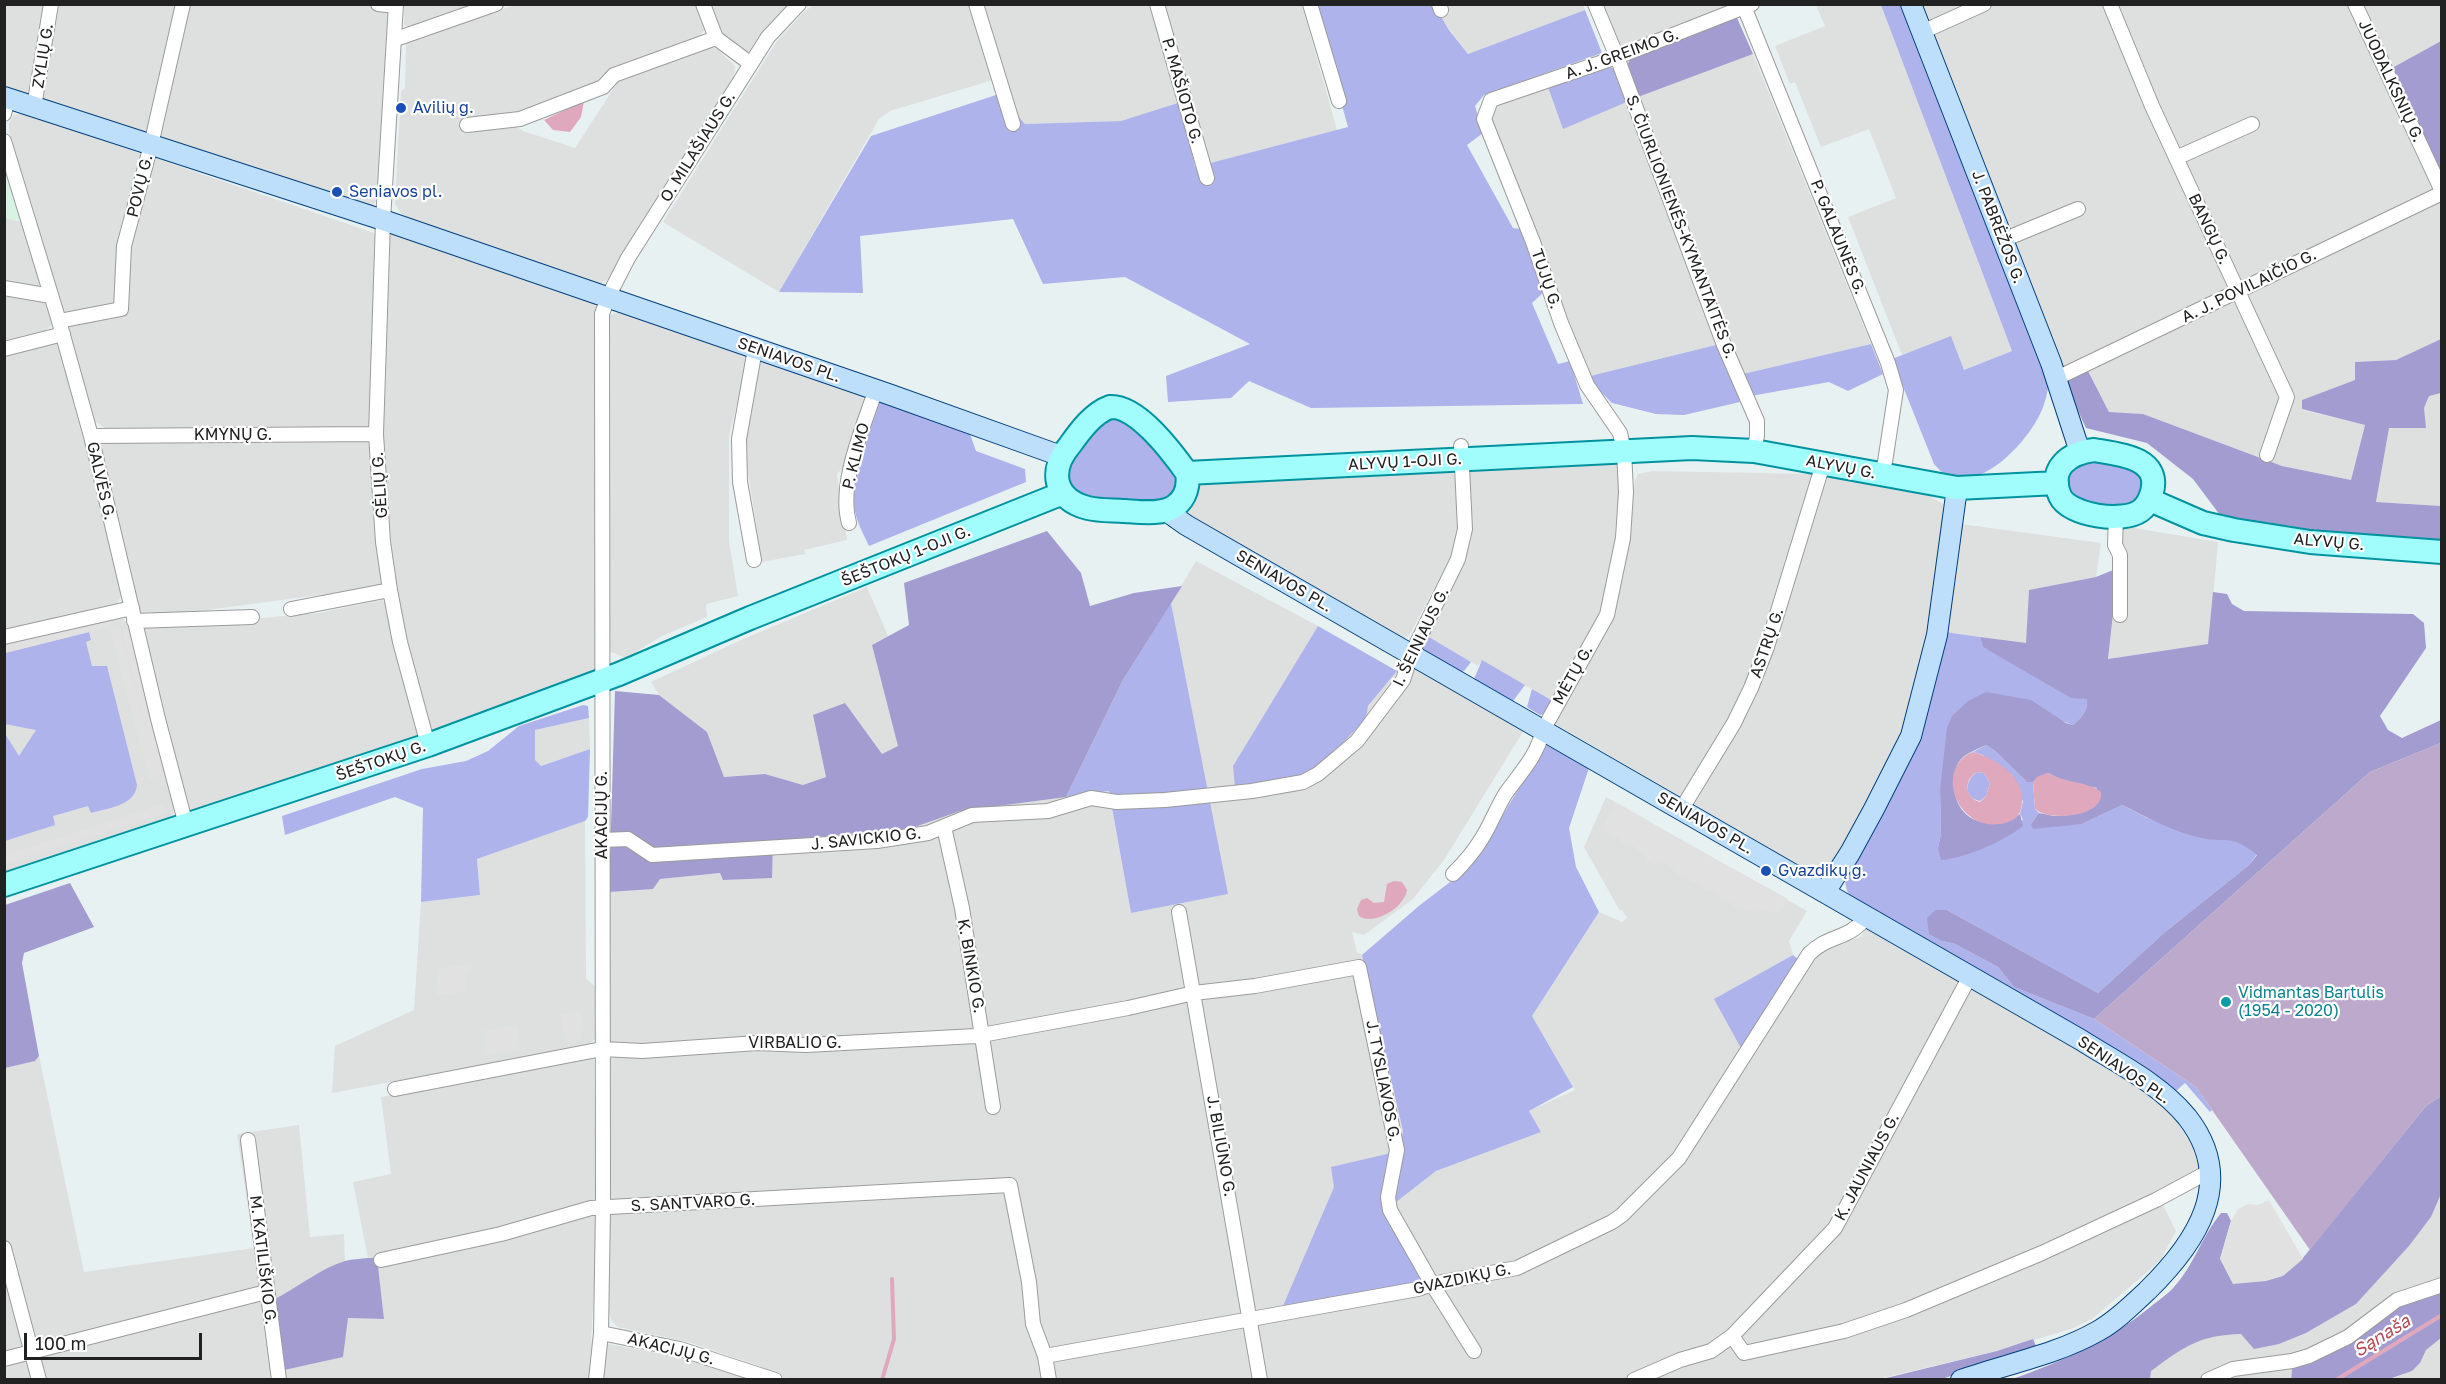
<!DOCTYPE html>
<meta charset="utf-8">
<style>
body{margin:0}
#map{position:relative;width:2446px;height:1384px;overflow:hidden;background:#e8f1f2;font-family:"Golos Text",sans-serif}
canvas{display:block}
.frame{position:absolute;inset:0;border:6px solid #212121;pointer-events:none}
.scale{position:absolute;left:24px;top:1333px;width:178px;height:27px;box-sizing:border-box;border:3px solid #212121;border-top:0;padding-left:8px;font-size:18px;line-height:21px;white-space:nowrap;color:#212121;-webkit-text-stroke:4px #fff;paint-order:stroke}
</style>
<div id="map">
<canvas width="2446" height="1384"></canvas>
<div class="frame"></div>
<div class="scale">100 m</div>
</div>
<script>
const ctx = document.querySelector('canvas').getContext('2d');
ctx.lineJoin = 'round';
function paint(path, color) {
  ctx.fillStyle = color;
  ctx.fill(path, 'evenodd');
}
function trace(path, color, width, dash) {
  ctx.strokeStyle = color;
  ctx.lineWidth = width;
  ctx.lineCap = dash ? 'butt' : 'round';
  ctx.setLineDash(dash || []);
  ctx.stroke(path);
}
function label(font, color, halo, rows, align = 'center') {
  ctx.font = font + ' "Golos Text",sans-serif';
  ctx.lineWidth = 4.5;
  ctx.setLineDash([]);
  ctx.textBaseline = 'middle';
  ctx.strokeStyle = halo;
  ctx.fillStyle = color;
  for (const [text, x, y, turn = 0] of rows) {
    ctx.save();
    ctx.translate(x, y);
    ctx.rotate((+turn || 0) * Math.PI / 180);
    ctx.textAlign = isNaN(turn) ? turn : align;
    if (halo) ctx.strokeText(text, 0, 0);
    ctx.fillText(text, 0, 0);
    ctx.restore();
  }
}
const residential = new Path2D(`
 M816,4L970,5L993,80L890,111L879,119L779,292L663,222L777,41L806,10Z
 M1447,4H1583L1585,10L1468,54L1438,14L1450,13Z
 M5,5H391L377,200L372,206L5,89Z
 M404,5H476L410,27L404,25Z
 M515,5H699L706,29L698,37L614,67L595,84L512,124L523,131L575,148L621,77L706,47L717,49L735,66L734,76L707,122L609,279L602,283L592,284L404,218L395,204L401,91L405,88L406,44L412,39Z
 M709,5H793L749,55L726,41L720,32Z
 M981,5H1152L1181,102L1121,121L1025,124L1012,109Z
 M1164,5H1302L1337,130L1210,163Z
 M1598,5H1732L1622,49L1617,46Z
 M1816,5H1881L2012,351L1964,370L1951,337L1902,355L1848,217L1896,198L1869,129L1821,147L1795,82L1790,84L1775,46L1825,26Z
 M1918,5H2441V41L2392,68L2441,178V339L2396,360L2355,362V380L2302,400V410L2365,425L2351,480L2282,466L2143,414L2109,412L2084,362L2065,368L2061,367Z
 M1753,54L1871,344L1743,374L1638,97Z
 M1547,84L1629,101L1720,344L1586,377L1530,213L1492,122L1494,112L1500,102Z
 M22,113L142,154L122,231L116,303L105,309L66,315L62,313L9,131V123L14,115Z
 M152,157L377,234L374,422L368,429H107L94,421L67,324L123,312L129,246Z
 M4,218L23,222L38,271L40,284L38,288L5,282Z
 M392,231L594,302L597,309V667L594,674L436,732L428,729L405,638L393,575L383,428L390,235Z
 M5,293L43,300L47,303L53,323L46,330L5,340Z
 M623,310L741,351L748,359L729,436V541L738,596L706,604L707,617L662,636L626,658L611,652L606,643L607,324L609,316Z
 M53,342L63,348L122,589L121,597L117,604L110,607L4,632V354Z
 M767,361L863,395L864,401L844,470L838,472L837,476L847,540L804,550L805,554L762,562L744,447L758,363Z
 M2441,393V506L2376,502L2389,428L2424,408L2429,395Z
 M372,438L384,580L379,587L162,616H148L140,612L119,537L122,535L116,508L113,507L99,446L103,441Z
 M1617,460L1620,471L1618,538L1601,613L1553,701L1482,661L1478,666L1429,637L1462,566L1473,525L1468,470Z
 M1452,470L1455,478L1458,537L1450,558L1409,636L1403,639L1196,521L1187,514L1186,507L1197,484L1205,483Z
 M1652,471L1813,474L1814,477L1742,696L1683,795L1680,796L1555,724L1554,720L1613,617L1624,574L1635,481L1638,474Z
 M1833,471L1928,495L1943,504L1944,520L1929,631L1917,683L1901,732L1884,773L1837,861L1816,870L1806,869L1720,822L1694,804L1692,800L1726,747L1825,477Z
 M1961,524L2101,543L2096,577L2029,590L2027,644L1945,632Z
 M2122,526L2218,542L2209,644L2108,659Z
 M1196,561L1318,626L1233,766L1366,719L1368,706L1405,661L1524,730L1444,860L1413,899L1364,935L1352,932L1357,952L1362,955L1403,1131L1400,1151L1379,1157L1334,1187L1284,1306L1385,1211L1436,1171L1541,1132L1529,1111L1575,1090L1532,1016L1599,912L1622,922L1627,918L1622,910L1620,911L1584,847L1606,797L1807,911L1789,941L1793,955L1714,999L1837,943L1861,937L1868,926L2139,1083L2166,1105L2191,1144L2201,1172L2161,1201L2176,1231L2160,1261L2092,1319L2071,1329L1997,1351L1878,1379H788L757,1365L688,1342L618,1327L612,1321L609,1314V892L653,889L659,879L721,873L771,878L773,841L912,828L960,811L1109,791L1131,913L1227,894L1171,603Z
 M867,587L888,636L872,645L899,746L882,755L813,715L826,777L803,785L765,774L724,777L707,732L659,695L651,682L741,640Z
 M382,600L386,604L418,730L417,737L193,815L186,804L143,630L144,628L319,613Z
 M120,617L129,624L174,803L173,818L5,874L4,642Z
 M589,718L590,749L540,766L535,761V730Z
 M585,821L586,978L595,987L596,1038L592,1042L587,1045L332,1093L335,1046L414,1010L421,902L480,895L477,859Z
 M592,1054L594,1059L597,1236L591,1341L696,1360L756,1379H5L4,1068L34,1061L39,1056L84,1272L254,1248L237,1134L299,1125L310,1237L344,1234L345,1261L310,1277L293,1290L273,1300L348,1318L384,1319L376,1258H368L353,1182L391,1174L381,1097Z
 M2441,1194V1289L2310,1361L2292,1369L2291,1379L2150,1380V1371L2185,1347L2197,1342L2218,1334H2242L2279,1344L2306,1333L2356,1304L2409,1246L2431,1217Z
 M2441,1338V1379L2389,1380L2412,1371L2420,1363L2426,1350Z`);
const commercial = new Path2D(`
 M5,147L23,222L5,218Z`);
const grass = new Path2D(`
 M1314,5H1434L1449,30L1468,54L1585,10L1602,53L1484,95L1475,106L1483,133L1467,145L1513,228L1521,229L1545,291L1532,303L1558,364L1570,361L1583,404L1311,408L1249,381L1231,398L1168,402L1166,376L1250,344L1125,277L1043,284L1013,219L860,236L863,293L779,292L871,136L999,94L1025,124L1121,121L1181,102L1195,167L1348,127Z
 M1881,5H1904L2049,383C2047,395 2044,408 2038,418C2021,450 1967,505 1934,464L1892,359L1951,336L1964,370L2012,351Z
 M1609,67L1616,69L1629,101L1563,129L1547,84Z
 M1720,344L1740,402L1684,415L1656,414L1612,403L1586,377Z
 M1871,344L1883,374L1848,391L1829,382L1751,396L1743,374Z
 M879,401L970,434L976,451L1025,469L1026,482L869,546C863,533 856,521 854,506C851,485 872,425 879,401Z
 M1107,418L1129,419L1180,480L1171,500L1092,503L1065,482V463Z
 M2081,458L2128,464L2143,474L2145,494L2124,510L2072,499L2065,475Z
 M1171,603L1228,894L1131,913L1109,791L1066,797L1123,680Z
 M1436,622L1429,637L1471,662L1464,671L1460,672L1421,648L1432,624Z
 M1318,626L1397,671L1368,706L1366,719L1315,771L1294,780L1235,788L1233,766Z
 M89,632L91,640L86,642L92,666H107L137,785C135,806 108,808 91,813L88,806L53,816L55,825L5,841L4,732L19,756L36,730L5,724V653Z
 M1945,632L1980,637L1983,647L2087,699C2088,711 2082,717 2073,725L1986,692L1940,790L1941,834L1938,848L2023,820L2020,814L2023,801L1983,755L1973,752L1986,745L1994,750L2027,782H2033L2035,809L2039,813L2031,824H2082L2122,805L2147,818L2201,838L2236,839L2257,854L2249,865L2165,932L2098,993L1947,910L1942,941L1955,944L1998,967L2014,987L2094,1019L2196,1087L2212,1110L2210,1112L2185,1083L2176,1091L2121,1054L1853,900L1847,891L1845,881L1848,872L1866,845L1907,762Z
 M1482,660L1525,685L1513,701L1474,679Z
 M1532,689L1553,701L1544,714L1540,715L1527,707Z
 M583,705L588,706L589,718L535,730V760L541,766L590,749L588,817L585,821L477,859L480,895L421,902L423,808L395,797L285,835L282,816L422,769L466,761L488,751L519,726Z
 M1546,745L1589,768L1569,828L1576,867L1599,912L1532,1016L1573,1087L1529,1111L1541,1132L1436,1171L1386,1210L1419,1272L1421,1278L1415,1283L1283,1306L1334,1187L1331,1167L1400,1151L1403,1131L1362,955L1420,905L1471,866Z
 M1977,772L1984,773L1990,783L1986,796L1980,801C1964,798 1964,781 1977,772Z
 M1793,955L1798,959L1742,1050L1714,999Z`);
const forest = new Path2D(`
 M1731,18H1737L1753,54L1638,97L1626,66L1633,56Z
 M2441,41V178L2392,68Z
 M2441,339V393L2429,396L2424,408L2426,428H2389L2376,502L2441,506V544L2309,534L2223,519L2193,479L2147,443L2086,428L2066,385L2069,378L2087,369L2109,412L2143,414L2282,466L2351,480L2365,425L2302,409V400L2355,380V362L2396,360Z
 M1047,531L1081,573L1090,606L1134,593L1182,586L1123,680L1066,797L960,811L912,828L773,841L772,878L723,880L720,873L660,879L653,889L609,892L615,691L659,695L707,732L724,777L765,774L803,785L826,777L813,715L845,703L882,754L898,746L872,645L909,625L904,583Z
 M2118,568L2108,659L2208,644L2213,592L2227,594L2232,604L2244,611L2413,614L2424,623L2426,648L2380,716L2388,730L2402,738L2441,720V743L2370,772L2094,1019L2014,987L1998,967L1955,944L1942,941L1929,934L1927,918L1936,910H1947L2098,993L2165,932L2249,865L2257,855C2230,833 2229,844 2201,838C2174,832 2146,817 2122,805L2082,824L2033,829L2031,824L2039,813L2054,816L2070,815L2097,788L2066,782L2048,773L2038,777L2033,782H2027L1994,750L1986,745C1978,749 1967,753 1961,759C1950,772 1952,799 1964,812C1977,827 2005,826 2020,814L2023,826C2004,841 1966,858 1941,860L1938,848L1941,834L1940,790L1947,728L1952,716L1968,701L1986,692L2031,700L2066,723L2073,725C2082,717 2088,711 2087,699L2071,698L1983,647L1980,637L2026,643L2029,590L2096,577Z
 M70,883L94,927L24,953L22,963L39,1056L35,1061L5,1068V905Z
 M2441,1096V1194L2431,1217L2409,1246L2356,1304L2306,1333L2279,1344L2254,1349L2241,1334C2199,1335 2184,1347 2151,1371L2150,1379L2010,1380C2062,1361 2106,1343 2149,1308C2157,1301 2167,1295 2174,1287C2194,1265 2202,1236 2221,1213H2227L2231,1221L2220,1259H2302L2426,1106Z
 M368,1258H377L384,1319L348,1318L343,1357L284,1370L273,1300C297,1288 319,1269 345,1261C352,1259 361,1259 368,1258Z
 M2441,1289V1338L2426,1350L2420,1363L2412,1371L2389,1379L2291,1380L2292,1369L2310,1361L2401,1302Z
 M2033,1339L2036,1346L1942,1379L1878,1380L1997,1351Z`);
const cemetery = new Path2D(`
 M2441,743V1096L2426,1106L2310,1250L2196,1087L2094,1019L2370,772Z`);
const parking = new Path2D(`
 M110,617L113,626L5,653L4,642Z
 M119,626L155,765L122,630L130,628L167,774L149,779L110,629Z
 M1616,802L1667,832L1788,899L1778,914L1758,909L1757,912L1741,908L1739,911L1732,907L1734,904L1718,898L1719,895L1710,889L1708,892L1703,889L1705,887L1688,880L1689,877L1682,874L1680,876L1673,872L1674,869L1659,861L1656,866L1645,860L1647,857L1634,849L1635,847L1628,843L1626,845L1618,841L1619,838L1601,830Z
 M164,804L167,812L5,865V855Z
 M470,964L472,972L465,973L466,991L436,996L438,968Z
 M580,1010L584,1030L581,1031L582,1039L565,1042L560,1014Z
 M517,1025L520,1049L484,1055L483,1031Z
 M2269,1200L2303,1259L2283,1276L2266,1281L2233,1284L2220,1259L2231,1221L2238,1209L2248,1204L2258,1205Z`);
const water = new Path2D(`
 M584,101L581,117L570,132L553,130L544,120Z
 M1973,752C1998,759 2029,779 2021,809C2019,817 2013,821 2005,823C1957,835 1933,767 1973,752ZM1977,772L1984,773L1990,783L1986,796L1980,802C1965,798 1963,780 1977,772Z
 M2048,773C2064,783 2091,782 2101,792C2105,817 2049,822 2035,809L2033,782L2037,777Z
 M1394,881L1402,882L1407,890C1404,908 1374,926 1359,916L1357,909L1361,900L1367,898L1374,903L1384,902L1387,884Z`);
const stream = new Path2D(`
 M882,1380L894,1339L892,1279
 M2336,1380L2442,1315`);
const street = new Path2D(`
 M378,4L396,6
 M396,4L383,220L376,434L383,542L390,590L400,642L428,745
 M703,4L716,38L751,64
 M976,4L1013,124
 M1157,4L1207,178
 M1310,4L1339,101
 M1439,4L1441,10
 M1595,4L1617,57L1724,345L1757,421V436L1754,451
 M1743,4L1888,363L1896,390L1885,462L1880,475
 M2110,4L2152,106L2287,397L2267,455
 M2355,4L2442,191
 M1922,32L1984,4
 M396,39L496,4
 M34,107L51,4
 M4,114L8,98
 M467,125L520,119L603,87L614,75L716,38
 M4,141L59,321L91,436L158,719L186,825
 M2176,158L2252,124
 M2003,240L2078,209
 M4,288L51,296
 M59,321L121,309L124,246L151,145L183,4
 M4,349L63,334
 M2057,378L2442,193
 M91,436L376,434
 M2116,517L2115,545L2120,555V615
 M849,523C838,484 863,428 876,389
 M754,560L740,482L739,439L755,349
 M291,609L390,590
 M134,621L252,617
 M4,637L132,608
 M1681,810L1734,723L1751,688L1767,647L1823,464
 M944,827L962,908L993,1107
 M602,840L628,839L652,855L877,841L928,833L972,815L1048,811L1091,798L1117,802L1165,800L1252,791L1303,782L1318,774L1357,741L1403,680L1411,655L1458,559L1465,529L1461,446
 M1453,874C1464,863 1474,852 1482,838C1491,824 1497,807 1506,793C1521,772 1537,756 1543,730L1607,615L1623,538L1626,492L1624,451L1620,433L1587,385L1561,323L1533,242L1484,119L1491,100L1617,57L1752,4
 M1179,912L1260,1380
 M395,1089L602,1049L642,1051L757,1043L806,1045L976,1036L1128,1008L1194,993L1255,986L1359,967L1397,1150L1388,1197L1390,1210L1432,1284L1474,1351
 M248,1140L279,1380
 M4,1248L39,1380
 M381,1260L501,1234L591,1208L1010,1185L1029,1282L1033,1324L1045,1356L1049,1380
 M601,1333L680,1349L775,1380
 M1732,1336L1744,1353L1844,1331L1906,1310L2042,1253L2156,1200L2210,1171
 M1045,1356L1418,1289L1432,1284L1517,1268L1612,1222L1622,1215L1679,1158L1809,954C1829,934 1847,941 1867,917
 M4,1359L266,1292
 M596,1380L601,1333L603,1208L602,314L608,297L628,258L768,37L799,4
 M1634,1380L1680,1360L1711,1351L1732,1336L1835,1228L1970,976
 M2208,1380L2233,1369L2292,1361L2309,1356L2348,1337L2397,1300L2442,1285`);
const secondary = new Path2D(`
 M1911,4L2051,363L2080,452
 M4,97L383,220L891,395L1061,456
 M1165,510L1186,525L2081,1040C2117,1063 2159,1083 2187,1117C2238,1182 2196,1243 2147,1291C2132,1305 2116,1321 2098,1331C2056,1355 2006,1364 1961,1380
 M1825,892L1850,853L1874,809L1911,736L1937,635L1957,488`);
const primary = new Path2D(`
 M1110,407C1137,405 1172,452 1187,473C1189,485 1186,498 1175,506C1163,515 1140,512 1125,511C1113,510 1100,511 1088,508C1053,499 1049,470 1070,445C1080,431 1093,413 1110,407Z
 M2094,450C2118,454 2161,457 2152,492C2150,499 2146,507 2140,511C2123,523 2069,516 2060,496C2048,468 2069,453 2094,450Z
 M1187,473L1692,448L1754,451L1957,488L2057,483
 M2150,500L2203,523L2234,530L2310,542L2442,552
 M4,885L428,745L619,674L750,618L1063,493`);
const markers = [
 [401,108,6,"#1a4fb4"],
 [337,192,6,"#1a4fb4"],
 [1766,871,6,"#1a4fb4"],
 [2226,1002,6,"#0f9aa8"]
];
const streetNames = [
 ["A. J. GREIMO G.",1622,54,-20],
 ["ZYLIŲ G.",43,56,-81],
 ["JUODALKSNIŲ G.",2391,81,65],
 ["P. MAŠIOTO G.",1182,91,74],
 ["O. MILAŠIAUS G.",698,147,-58],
 ["POVŲ G.",140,186,-76],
 ["S. ČIURLIONIENĖS-KYMANTAITĖS G.",1681,227,69],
 ["J. PABRĖŽOS G.",1998,227,69],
 ["BANGŲ G.",2209,229,65],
 ["P. GALAUNĖS G.",1838,237,68],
 ["TUJŲ G.",1546,279,71],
 ["A. J. POVILAIČIO G.",2249,286,-26],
 ["SENIAVOS PL.",789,360,19],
 ["KMYNŲ G.",233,435],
 ["P. KLIMO",856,456,-76],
 ["ALYVŲ 1-OJI G.",1405,462,-3],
 ["ALYVŲ G.",1841,467,11],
 ["GALVĖS G.",101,481,77],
 ["GĖLIŲ G.",380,485,-94],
 ["ALYVŲ G.",2329,542,5],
 ["ŠEŠTOKŲ 1-OJI G.",906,556,-22],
 ["SENIAVOS PL.",1284,581,30],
 ["I. ŠEINIAUS G.",1421,637,-64],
 ["ASTRŲ G.",1767,643,-71],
 ["MĖTŲ G.",1573,675,-61],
 ["ŠEŠTOKŲ G.",381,761,-19],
 ["AKACIJŲ G.",602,815,-90],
 ["SENIAVOS PL.",1705,823,30],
 ["J. SAVICKIO G.",866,839,-6],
 ["K. BINKIO G.",971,966,80],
 ["VIRBALIO G.",795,1043],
 ["SENIAVOS PL.",2124,1070,34],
 ["J. TYSLIAVOS G.",1383,1081,79],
 ["J. BILIŪNO G.",1221,1146,80],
 ["K. JAUNIAUS G.",1867,1167,-62],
 ["S. SANTVARO G.",693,1203,-3],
 ["M. KATILIŠKIO G.",263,1260,83],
 ["GVAZDIKŲ G.",1462,1279,-12],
 ["AKACIJŲ G.",671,1349,14]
];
const transitNames = [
 ["Avilių g.",413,108],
 ["Seniavos pl.",349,192],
 ["Gvazdikų g.",1778,871]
];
const cultureNames = [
 ["Vidmantas Bartulis",2238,993],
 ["(1954 - 2020)",2238,1011]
];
const waterNames = [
 ["Sąnaša",2382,1336,-32]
];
paint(residential, '#dedfdf');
paint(commercial, '#d8f2e3');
paint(grass, '#aeb3eb');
paint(forest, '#a29cd1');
paint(cemetery, '#bca9cb');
paint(parking, '#e1e1e1');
paint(water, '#dfa8bd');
trace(stream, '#dfa8bd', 4);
trace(street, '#9b9b9b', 16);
trace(secondary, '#033f7d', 22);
trace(primary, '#00939f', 26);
trace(street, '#fff', 14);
trace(secondary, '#bddffb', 20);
trace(primary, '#a1fdfb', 22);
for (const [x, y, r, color] of markers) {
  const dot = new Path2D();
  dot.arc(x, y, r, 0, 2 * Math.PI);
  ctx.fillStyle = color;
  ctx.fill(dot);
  trace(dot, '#fff', 2);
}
label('16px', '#212121', '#fff', streetNames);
label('16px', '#164399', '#fff', transitNames, 'left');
label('16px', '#0d838f', '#fff', cultureNames, 'left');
label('italic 18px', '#b44b55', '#fff', waterNames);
</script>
